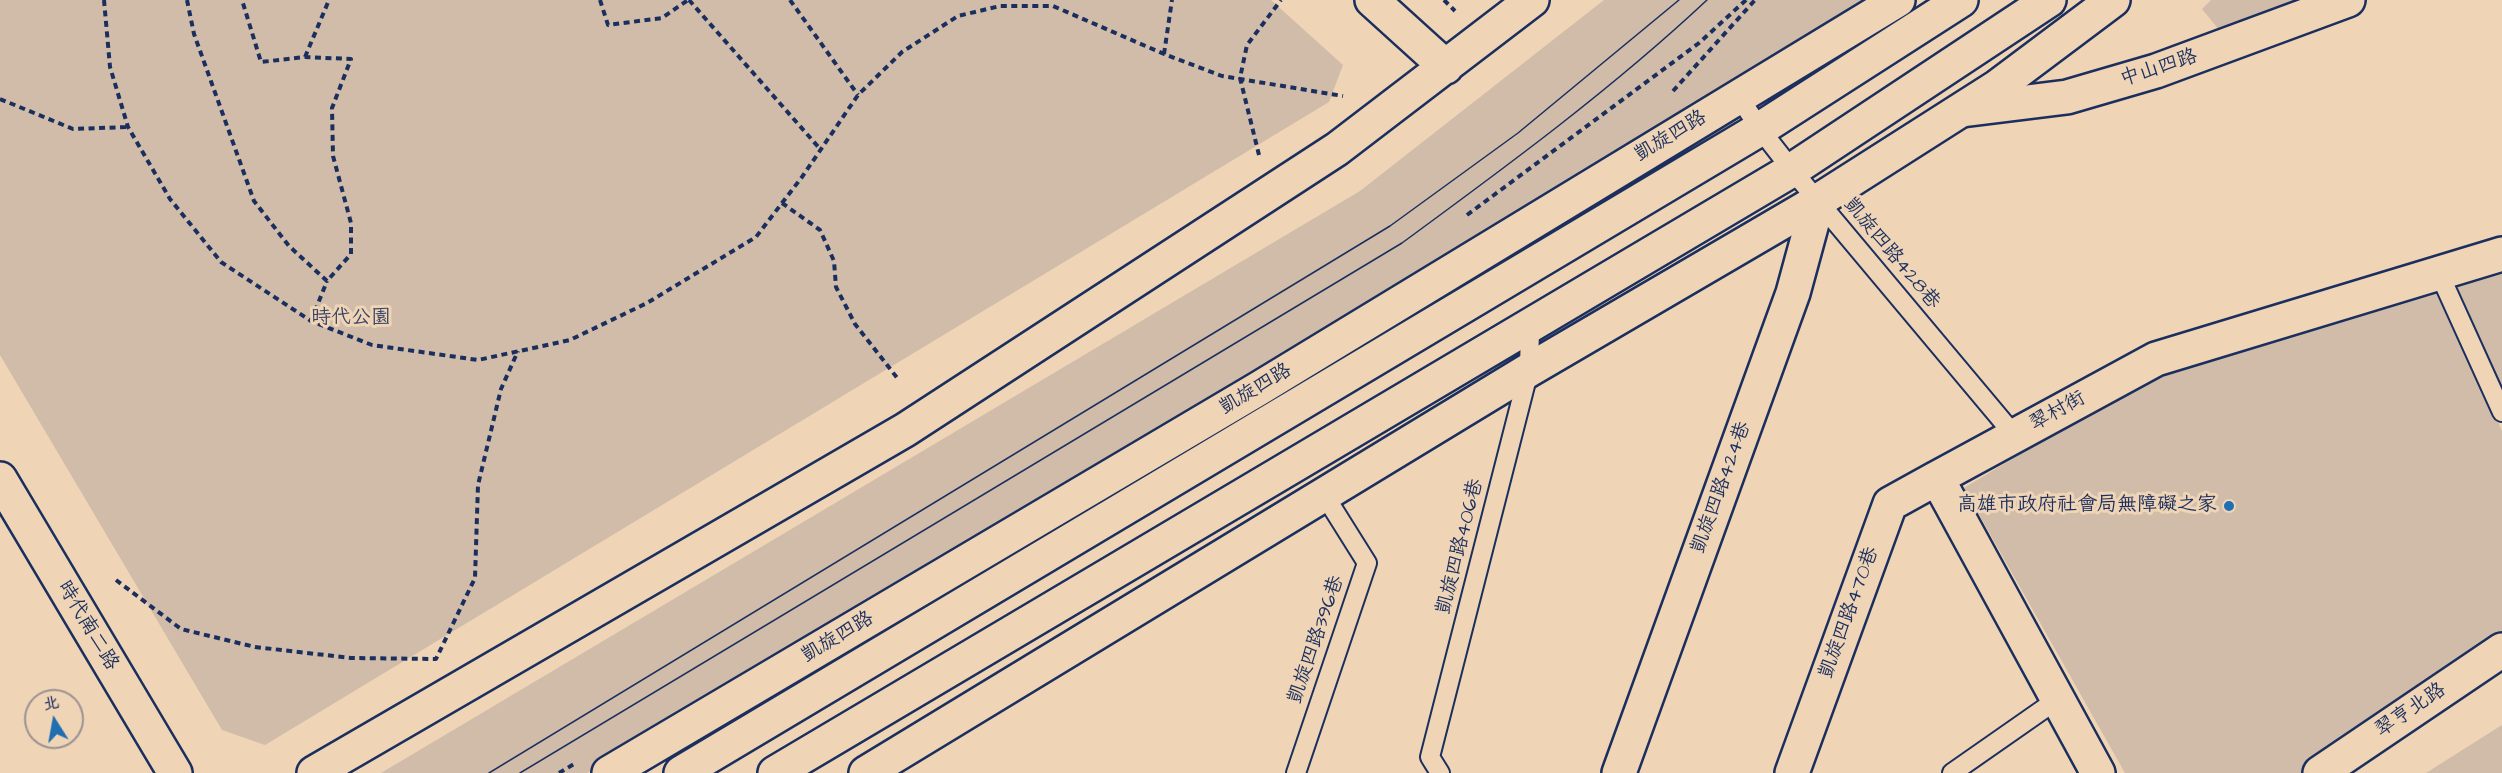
<!DOCTYPE html>
<meta charset="utf-8">
<style>
body{margin:0}
#map{position:relative;width:2502px;height:773px;overflow:hidden;background:#efd4b6;font-family:"Architects Daughter","LXGW WenKai TC",sans-serif}
canvas{display:block}
.north{position:absolute;left:24px;top:689px;width:60px;height:60px;box-sizing:border-box;background:#efd4b6;border:2px solid #9a9293;border-radius:50%;rotate:349deg;font-size:16px;font-weight:700;line-height:24px;text-align:center;color:#1b2f5e}
.north::after{content:'';display:block;margin:auto;width:21px;height:27px;background:#1f6fb2;clip-path:polygon(50% 0,100% 100%,50% 72%,0 100%)}
</style>
<div id="map">
<canvas width="2502" height="773"></canvas>
<div class="north">北</div>
</div>
<script>
const ctx = document.querySelector('canvas').getContext('2d');
ctx.lineJoin = 'round';
function paint(path, color) {
  ctx.fillStyle = color;
  ctx.fill(path, 'evenodd');
}
function trace(path, color, width, dash) {
  ctx.strokeStyle = color;
  ctx.lineWidth = width;
  ctx.lineCap = dash ? 'butt' : 'round';
  ctx.setLineDash(dash || []);
  ctx.stroke(path);
}
function label(font, color, halo, rows, align = 'center') {
  ctx.font = font + ' "Architects Daughter","LXGW WenKai TC",sans-serif';
  ctx.lineWidth = 6;
  ctx.setLineDash([]);
  ctx.textBaseline = 'middle';
  ctx.strokeStyle = halo;
  ctx.fillStyle = color;
  for (const [text, x, y, turn = 0] of rows) {
    ctx.save();
    ctx.translate(x, y);
    ctx.rotate((+turn || 0) * Math.PI / 180);
    ctx.textAlign = isNaN(turn) ? turn : align;
    if (halo) ctx.strokeText(text, 0, 0);
    ctx.fillText(text, 0, 0);
    ctx.restore();
  }
}
const green = new Path2D(`
 M0,0H1271L1343,65L1329,102L265,745L222,730L0,355Z
 M1604,0H1865L1729,81L1426,272L587,773H381L1360,191Z
 M2211,0H2300L2220,31L2202,9Z
 M2502,263V388L2453,278Z
 M2436,283L2502,431V634L2303,773H2125L1964,488L2161,369Z
 M2502,725V773H2426Z`);
const path = new Path2D(`
 M104,0L110,67L128,127L170,199L221,262L311,321L372,345L478,360L570,340L647,303L756,237L802,177L858,95L902,52L958,16L1000,6H1053L1164,54L1222,76L1343,96
 M187,0L194,34L254,201L289,246L327,281L351,254V223L333,156L332,108L351,59L305,57L261,62L242,0
 M600,0L608,25L662,18L688,0
 M689,0L821,150
 M790,0L858,95
 M1444,0L1455,11
 M1164,54L1172,0
 M305,57L329,0
 M1673,91L1755,0
 M0,99L73,129L128,127
 M1259,155L1240,78L1247,45L1281,0
 M782,203L820,230L834,261L836,287L855,324L898,379
 M1467,215L1699,43L1746,0
 M311,321L327,281
 M116,580L181,629L255,647L351,658L436,659L475,578L478,485L501,389L518,351
 M559,773L574,764`);
const lane = new Path2D(`
 M1739,97L1760,129L1792,170L2015,436
 M2439,273L2502,412
 M1296,773L1367,563L1325,496
 M1440,773L1430,757L1529,370L1530,328
 M1952,773L2058,699`);
const street = new Path2D(`
 M1372,0L1446,67
 M1962,110L2067,97L2156,71L2348,0
 M0,479L175,773
 M314,773L905,430L1337,149L1532,0
 M1619,773L1793,293L1818,201
 M1792,773L1890,504L1937,478
 M2098,773L1937,478L2156,359L2502,254
 M2320,773L2502,650`);
const secondary = new Path2D(`
 M609,773L1258,389L1898,0
 M681,773L1760,129L1961,0
 M775,773L1792,170L2049,0
 M866,773L1529,370L1818,201L1997,87L2113,0`);
const tram = new Path2D(`
 M489,773L1390,226L1518,133L1679,0
 M520,773L1402,243C1507,166 1612,89 1707,0`);
const markers = [
 [2229,506,6,"#1f6fb2"]
];
const streetNames = [
 ["中山四路",2159,69,-18],
 ["凱旋四路",1671,137,-31],
 ["凱旋四路428巷",1891,254,50],
 ["凱旋四路",1256,390,-31],
 ["翠村街",2058,412,-29],
 ["凱旋四路424巷",1722,488,-70],
 ["凱旋四路406巷",1461,547,-76],
 ["凱旋四路470巷",1850,613,-70],
 ["時代南二路",87,626,59],
 ["凱旋四路",838,638,-31],
 ["凱旋四路396巷",1317,640,-71],
 ["翠亨北路",2411,711,-34]
];
const parkNames = [
 ["時代公園",351,319]
];
const poiNames = [
 ["高雄市政府社會局無障礙之家",2217,506]
];
paint(green, '#d0bca9');
trace(lane, '#1b2f5e', 22);
trace(street, '#1b2f5e', 38);
trace(secondary, '#1b2f5e', 38);
trace(path, '#1b2f5e', 4, [6, 4.5]);
trace(lane, '#efd4b6', 18);
trace(street, '#efd4b6', 33);
trace(secondary, '#efd4b6', 33);
trace(tram, '#1b2f5e', 1.5);
for (const [x, y, r, color] of markers) {
  const dot = new Path2D();
  dot.arc(x, y, r, 0, 2 * Math.PI);
  ctx.fillStyle = color;
  ctx.fill(dot);
  trace(dot, '#efd4b6', 2);
}
label('20px', '#1b2f5e', '#efd4b6', streetNames);
label('20px', '#364469', '#efd4b6', parkNames);
label('20px', '#1b2f5e', '#efd4b6', poiNames, 'right');
</script>
